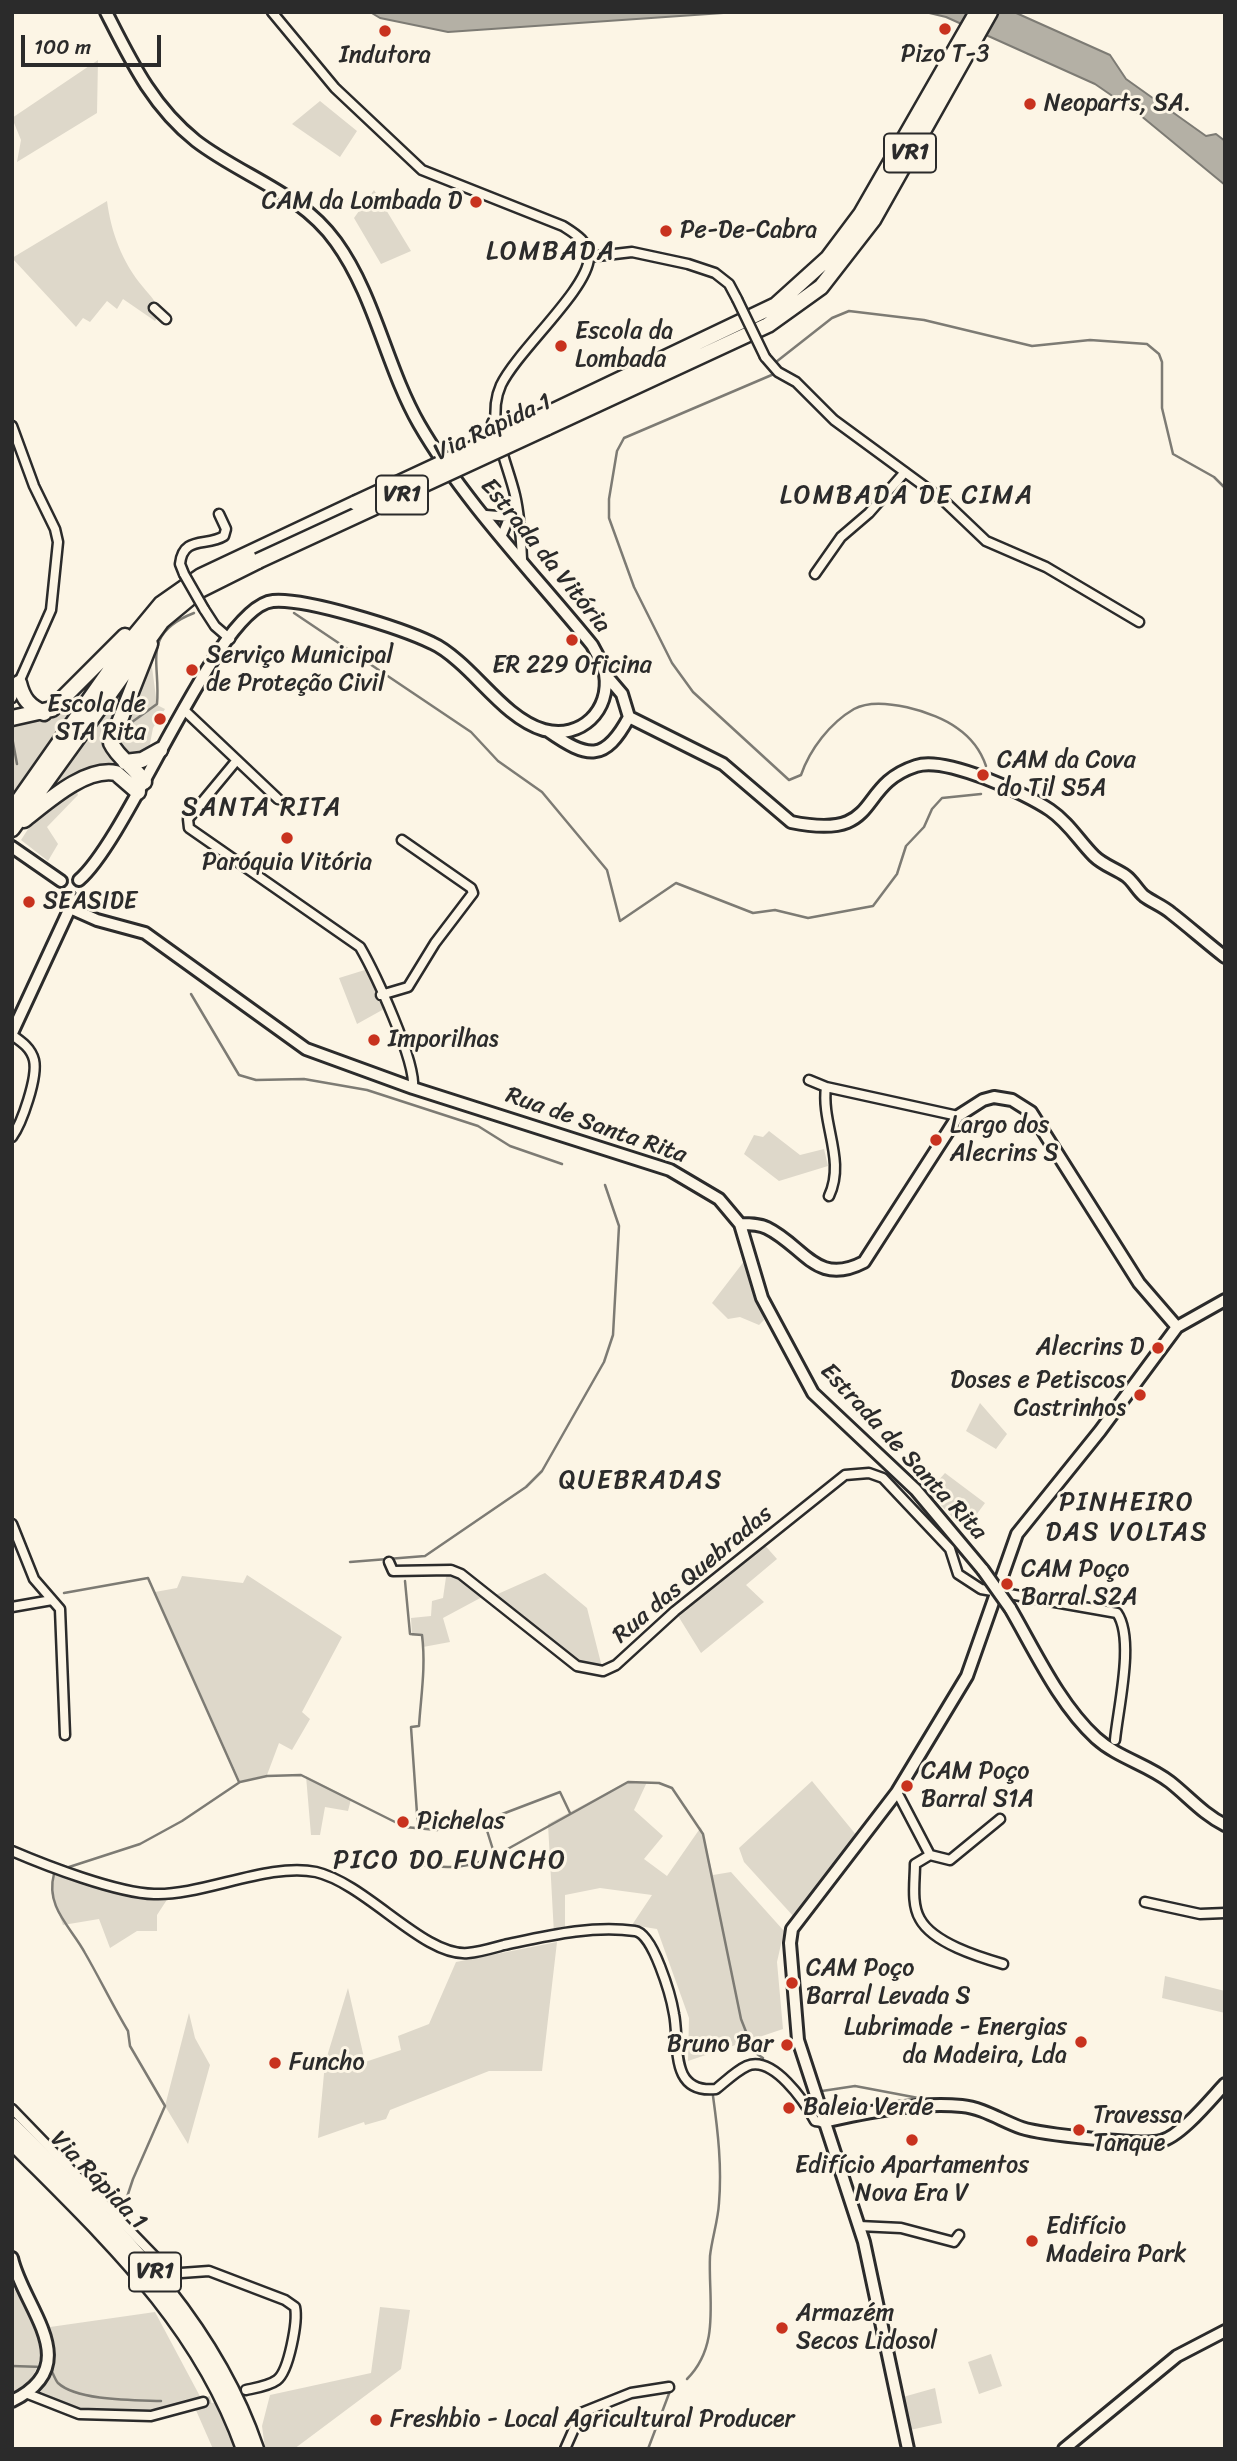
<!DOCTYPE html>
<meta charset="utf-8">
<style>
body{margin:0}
#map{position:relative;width:1237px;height:2461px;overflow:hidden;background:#fcf5e5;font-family:Sriracha,sans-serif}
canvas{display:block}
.frame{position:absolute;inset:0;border:14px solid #2b2b2b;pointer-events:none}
.scale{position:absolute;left:21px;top:35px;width:140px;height:32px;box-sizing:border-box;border:4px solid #2b2b2b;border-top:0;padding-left:9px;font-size:21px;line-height:24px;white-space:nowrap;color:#2b2b2b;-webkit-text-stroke:5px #fcf5e5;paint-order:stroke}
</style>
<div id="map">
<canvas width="1237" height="2461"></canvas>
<div class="frame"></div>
<div class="scale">100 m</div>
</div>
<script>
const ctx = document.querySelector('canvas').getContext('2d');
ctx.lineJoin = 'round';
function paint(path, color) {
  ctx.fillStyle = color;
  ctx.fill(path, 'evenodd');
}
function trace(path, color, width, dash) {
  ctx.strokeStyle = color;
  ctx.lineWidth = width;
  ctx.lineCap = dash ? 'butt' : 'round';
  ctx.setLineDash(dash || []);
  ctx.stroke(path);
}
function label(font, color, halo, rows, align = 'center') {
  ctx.font = font + ' Sriracha,sans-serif';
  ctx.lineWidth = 6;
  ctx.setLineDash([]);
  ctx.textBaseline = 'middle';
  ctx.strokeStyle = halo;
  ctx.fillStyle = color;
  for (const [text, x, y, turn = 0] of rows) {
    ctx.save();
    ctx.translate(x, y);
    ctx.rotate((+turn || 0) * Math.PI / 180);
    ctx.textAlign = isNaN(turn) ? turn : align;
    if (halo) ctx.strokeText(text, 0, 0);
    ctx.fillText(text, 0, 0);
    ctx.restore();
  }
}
const green = new Path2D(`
 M98,60L97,113L17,162L21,140L12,118Z
 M320,101L357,131L340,157L292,124Z
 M374,190L411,251L381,264L354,218Z
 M107,201C111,232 122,262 143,287C151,297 156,300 160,314L155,321L123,299L117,309L107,301L90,322L83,318L76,327L12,258Z
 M155,648L152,667L157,705L165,709L153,728L149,749L131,758L119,750L120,738Z
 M116,655L12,793V723L51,718Z
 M132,671L108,749L114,763L135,778L120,769L45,796Z
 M76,789L78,795L47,827L58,844L48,861L21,840L32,823Z
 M368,969L384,1009L357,1024L339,978Z
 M769,1131L800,1155L824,1149L828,1166L779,1181L744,1154L754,1135L763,1137Z
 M745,1260L764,1320L759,1325L740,1317L728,1319L712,1303Z
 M980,1403L1007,1434L996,1449L966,1431Z
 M945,1473L985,1503L965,1530L928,1492Z
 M762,1542L777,1559L746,1585L764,1602L701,1653L675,1611Z
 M545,1573L587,1608L603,1671H588L491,1597Z
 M451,1574L484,1596L443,1618L450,1642L423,1647L421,1636H412L411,1618L431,1616L432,1601L443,1598L446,1577Z
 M247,1575L342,1637L302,1712L310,1719L292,1750L279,1743L267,1775L240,1781L155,1592L177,1588L182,1576L243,1583Z
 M306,1776L351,1799L348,1811L325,1807L320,1835H311Z
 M628,1781L647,1782L634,1810L663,1836L644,1859L667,1876L701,1827L713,1875L731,1872L784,1931L777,1962L783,2029L688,2061L689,2018L657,1929L632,1925L652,1895L600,1888L565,1895V1931L554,1934L548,1824Z
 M812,1781L857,1836L794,1917L744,1862L739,1848Z
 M56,1869L126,1890L172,1892L157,1915V1931H137L110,1948L99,1919L63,1925L51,1893Z
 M557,1942L542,2071H489L390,2110L386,2119L365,2125L364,2122L318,2138L325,2063L348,1988L365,2062L401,2050L398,2036L429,2024L456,1962Z
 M1165,1976L1225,1991V2013L1162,1998Z
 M189,2013L195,2038L210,2065L188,2144L165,2106Z
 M17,2287C23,2298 32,2309 37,2321C49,2347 38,2382 12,2394V2292Z
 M380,2307L410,2310L401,2369L294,2449H265L262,2426L270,2395L371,2373Z
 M155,2312L203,2402L151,2416L79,2414L38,2398L51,2369L50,2327Z
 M991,2354L1002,2386L979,2394L968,2362Z
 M935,2388L942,2423L910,2430L903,2397Z
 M216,2402L233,2443L234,2449H213L195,2408Z`);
const water = new Path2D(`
 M370,12H738L448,32L380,18Z
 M925,12H1014L1110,55L1126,79L1206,136L1216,134L1225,141V185L1140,115L1095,84L946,17Z`);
const stream = new Path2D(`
 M779,366L776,362L832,318L849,311L924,320L1032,346L1090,340L1147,344L1159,354L1162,362V408L1173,454L1214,477L1225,488
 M774,374L624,438L617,451L609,499V518L634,587L672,663L693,692L789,780L801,775C810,749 830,723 854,709C879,695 936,712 957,728C970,737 981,751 986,766
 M294,613L471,732L498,761L542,792L607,870L620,921L676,883L753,913L775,910L808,918L873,906L897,874L906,846L924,827L932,809L942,798L981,794
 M132,722L157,704C161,663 140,634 194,613
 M12,737L17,764
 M191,994L239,1075L256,1080L304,1079L367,1090L478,1126L510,1146L562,1164
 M350,1562L425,1556L526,1487L542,1471L604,1362L613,1335L619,1226L605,1185
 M405,1581L410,1634L422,1635C426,1667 421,1695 419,1726L411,1727L418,1828
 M64,1593L148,1578L239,1782
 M484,1821L495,1856L628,1782L659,1783L672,1788L703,1834L741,2019L754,2052L763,2058
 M422,1865C449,1869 469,1868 495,1856
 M66,1868L140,1844L182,1821L240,1782L267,1776L301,1775L405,1827L437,1830L484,1821L560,1792L570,1813
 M54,1874C45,1907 71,1927 85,1953C100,1979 113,2006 128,2031L130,2046L165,2106L133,2179L121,2215
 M822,2091L855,2086L929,2100
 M12,2366L43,2367
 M50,2369C53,2372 55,2380 58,2383C77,2401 136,2400 161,2401
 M687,2379C721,2345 708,2299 710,2256C712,2238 718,2221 719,2203C722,2167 718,2132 713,2096
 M648,2449L670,2391`);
const streetTunnel = new Path2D(`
 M203,2402L246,2390`);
const street = new Path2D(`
 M272,12L335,88L422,170L563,226C574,233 590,242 589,258C587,290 518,350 501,385C485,420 507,461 515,495C520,516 521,538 522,559
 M589,257L632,252L688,264L715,273L729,284L737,299
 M154,308L166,319
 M765,357L778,372L796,382L834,420L943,500L986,541L1046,567L1139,622
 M12,426L34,486L55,529L58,542L51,610L12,698
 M486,515L510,517
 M502,535L514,506
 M184,574L180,564C183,535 207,547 224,536L226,529L219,514
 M815,574L841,537L869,513L905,472
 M204,609L215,626L230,639
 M184,710L278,799
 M237,760L188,819L189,828L360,947C375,973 416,1061 413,1088
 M381,995L408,987L435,943L473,893L471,888L402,840
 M12,1035C22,1042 31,1048 34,1060C38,1077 22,1123 12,1137
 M809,1080L826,1087
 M829,1196C846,1160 821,1124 826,1087L958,1116
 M12,1524L34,1579L60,1609L65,1735
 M389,1562L393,1571L451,1570L461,1574L577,1666L603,1671L616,1665L675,1611L845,1475L869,1473L883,1478L950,1549L958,1574L981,1589L1117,1613C1135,1639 1118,1708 1115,1740
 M12,1607L52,1600
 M897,1792L930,1855L915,1864C915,1881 911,1904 920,1919C933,1943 979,1957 1003,1964
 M12,1851C47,1866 117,1893 154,1894C202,1896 269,1862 316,1872C367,1884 424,1957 468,1953C480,1952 493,1948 504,1945C547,1936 591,1925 635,1931C653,1933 671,1996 674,2014C680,2043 668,2094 716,2089C726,2081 736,2071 747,2066C773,2055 805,2102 815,2121L823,2122
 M930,1855L950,1860L1000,1819
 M1145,1902L1200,1914L1225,1913
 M12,2109L166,2268L181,2273L209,2271L285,2300L295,2307C298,2321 289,2371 277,2380C269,2386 255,2388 246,2390
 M859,2226L901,2228L954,2242L959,2235
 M28,2394L79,2414L151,2416L203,2402
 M565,2449L581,2413L631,2393L669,2387`);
const secondary = new Path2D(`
 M629,717L723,764L791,822C884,841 854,786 916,766C945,756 1025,793 1050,810C1069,823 1079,841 1094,856C1103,865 1116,869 1126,876C1133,881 1137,890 1144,896C1152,902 1163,906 1171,913C1189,927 1207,943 1225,957
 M548,731C588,759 605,762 629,717L622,694L605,674
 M12,847L61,881
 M79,880C131,835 217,606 273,601C306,598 401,628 432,643C441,647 450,654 458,661C484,683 510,720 544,730C581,740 611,710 605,674C603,663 597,654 592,645C535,575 464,502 419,424C386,366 375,296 336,242C300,192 243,177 196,141C152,106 131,61 106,12
 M70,908L97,920L145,933L306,1049L413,1088L670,1170L719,1199L740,1224L762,1298L813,1393L916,1490L983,1570
 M12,1033L70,908V897
 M740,1224C749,1224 759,1224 767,1228C804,1246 816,1287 864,1262L958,1116L983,1100L994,1097L1012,1100L1031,1112L1139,1283L1177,1327
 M1010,1608C1035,1651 1059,1704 1096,1738C1118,1758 1147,1764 1170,1782C1189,1797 1203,1814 1225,1825
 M823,2122C867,2112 916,2102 962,2106C983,2108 1002,2121 1022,2128C1040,2134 1145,2146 1161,2141C1181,2136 1210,2100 1225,2084
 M12,2258C23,2308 87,2365 12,2401
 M908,2449L864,2242L798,2040L790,1943L792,1929L897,1792L967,1676L1017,1534L1100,1431L1177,1327L1225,1300
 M1064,2449L1177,2356L1225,2331`);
const highway = new Path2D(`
 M541,417L776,305L828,258L861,214L977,12
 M546,428L768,325L821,287L873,220L990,12
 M19,683C23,699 29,706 44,713
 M12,718L52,709L125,636
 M125,762L142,760L160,750
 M144,782C135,766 119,760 111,743L150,644
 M12,810L132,639L161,604L201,576L356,503
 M24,820C47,802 85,767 116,773L138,792
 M12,829L162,621L198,591L258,561
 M12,2125C109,2223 211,2315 256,2449
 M12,2142C106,2237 198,2320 244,2449`);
const streetBridge = new Path2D(`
 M737,299L765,357
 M184,574L204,609`);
const secondaryBridge = new Path2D(`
 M983,1570L1010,1608`);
const highwayBridge = new Path2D(`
 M356,503L541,417
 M258,561L546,428`);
const markers = [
 [945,29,7,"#c8321e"],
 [385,31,7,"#c8321e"],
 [1030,104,7,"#c8321e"],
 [476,202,7,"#c8321e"],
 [666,231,7,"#c8321e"],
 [561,346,7,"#c8321e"],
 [572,640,7,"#c8321e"],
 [192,670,7,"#c8321e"],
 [160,719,7,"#c8321e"],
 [983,775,7,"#c8321e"],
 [287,838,7,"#c8321e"],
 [29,902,7,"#c8321e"],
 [374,1040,7,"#c8321e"],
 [936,1140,7,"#c8321e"],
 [1158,1348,7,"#c8321e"],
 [1140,1395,7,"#c8321e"],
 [1007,1584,7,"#c8321e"],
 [907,1786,7,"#c8321e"],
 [403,1822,7,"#c8321e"],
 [792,1983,7,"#c8321e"],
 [1081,2042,7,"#c8321e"],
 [787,2045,7,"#c8321e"],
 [275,2063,7,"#c8321e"],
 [789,2108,7,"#c8321e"],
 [1079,2130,7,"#c8321e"],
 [912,2140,7,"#c8321e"],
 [1032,2241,7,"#c8321e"],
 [782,2328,7,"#c8321e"],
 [376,2420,7,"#c8321e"]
];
const shields = [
 [910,153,52],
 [402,495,52],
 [155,2272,52]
];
const shieldNames = [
 ["VR1",910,153],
 ["VR1",402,495],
 ["VR1",155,2272]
];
const poiNames = [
 ["Pizo T-3",945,55,"center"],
 ["Indutora",385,56,"center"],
 ["Neoparts, SA.",1044,104],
 ["CAM da Lombada D",462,202,"right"],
 ["Pe-De-Cabra",680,231],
 ["Escola da",575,332],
 ["Lombada",575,360],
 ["Serviço Municipal",206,656],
 ["de Proteção Civil",206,684],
 ["ER 229 Oficina",572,666,"center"],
 ["Escola de",146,705,"right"],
 ["STA Rita",146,733,"right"],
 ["CAM da Cova",997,761],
 ["do Til S5A",997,789],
 ["Paróquia Vitória",287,863,"center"],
 ["SEASIDE",43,902],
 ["Imporilhas",388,1040],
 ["Largo dos",950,1126],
 ["Alecrins S",950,1154],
 ["Alecrins D",1144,1348,"right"],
 ["Doses e Petiscos",1126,1381,"right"],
 ["Castrinhos",1126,1409,"right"],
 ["CAM Poço",1021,1570],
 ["Barral S2A",1021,1598],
 ["CAM Poço",921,1772],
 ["Barral S1A",921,1800],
 ["Pichelas",417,1822],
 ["CAM Poço",806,1969],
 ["Barral Levada S",806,1997],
 ["Lubrimade - Energias",1067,2028,"right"],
 ["da Madeira, Lda",1067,2056,"right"],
 ["Bruno Bar",773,2045,"right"],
 ["Funcho",289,2063],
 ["Baleia Verde",803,2108],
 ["Travessa",1093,2116],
 ["Tanque",1093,2144],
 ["Edifício Apartamentos",912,2166,"center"],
 ["Nova Era V",912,2194,"center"],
 ["Edifício",1046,2227],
 ["Madeira Park",1046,2255],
 ["Armazém",796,2314],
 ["Secos Lidosol",796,2342],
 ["Freshbio - Local Agricultural Producer",390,2420]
];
const streetNames = [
 ["Via Rápida 1",493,428,-25],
 ["Estrada da Vitória",545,556,51],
 ["Rua de Santa Rita",596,1126,19],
 ["Estrada de Santa Rita",903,1452,47],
 ["Rua das Quebradas",693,1575,-40],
 ["Via Rápida 1",98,2181,46]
];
const neighbourhoodNames = [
 ["LOMBADA",551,252],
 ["LOMBADA DE CIMA",907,496],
 ["SANTA RITA",262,808],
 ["QUEBRADAS",641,1481],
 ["PINHEIRO",1127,1503],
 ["DAS VOLTAS",1127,1533],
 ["PICO DO FUNCHO",450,1861]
];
paint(green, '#ded8ca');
paint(water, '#b4b0a5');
trace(water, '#7d7b74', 2);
trace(stream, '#7d7b74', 2.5);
trace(streetTunnel, '#d2cdc0', 8, [8, 4]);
trace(street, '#2b2b2b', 13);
trace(secondary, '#2b2b2b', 16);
trace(highway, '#2b2b2b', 19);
trace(street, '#fcf5e5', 8);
trace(secondary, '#fcf5e5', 10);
trace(highway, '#fcf5e5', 14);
trace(streetBridge, '#2b2b2b', 13, []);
trace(secondaryBridge, '#2b2b2b', 16, []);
trace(highwayBridge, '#2b2b2b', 19, []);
trace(streetBridge, '#fcf5e5', 8);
trace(secondaryBridge, '#fcf5e5', 10);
trace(highwayBridge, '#fcf5e5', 14);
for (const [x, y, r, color] of markers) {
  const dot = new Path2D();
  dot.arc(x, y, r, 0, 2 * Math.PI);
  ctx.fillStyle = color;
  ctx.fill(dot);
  trace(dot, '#fcf5e5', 2.5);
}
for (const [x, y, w] of shields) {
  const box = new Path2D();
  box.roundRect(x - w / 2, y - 19.5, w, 39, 5);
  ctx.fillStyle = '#fcf5e5';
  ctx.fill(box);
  trace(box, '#2b2b2b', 2);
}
label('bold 23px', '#2b2b2b', null, shieldNames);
label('24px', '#2b2b2b', '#fcf5e5', poiNames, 'left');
label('24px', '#2b2b2b', '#fcf5e5', streetNames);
ctx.letterSpacing = '2px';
label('26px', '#2b2b2b', '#fcf5e5', neighbourhoodNames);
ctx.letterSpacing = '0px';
</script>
